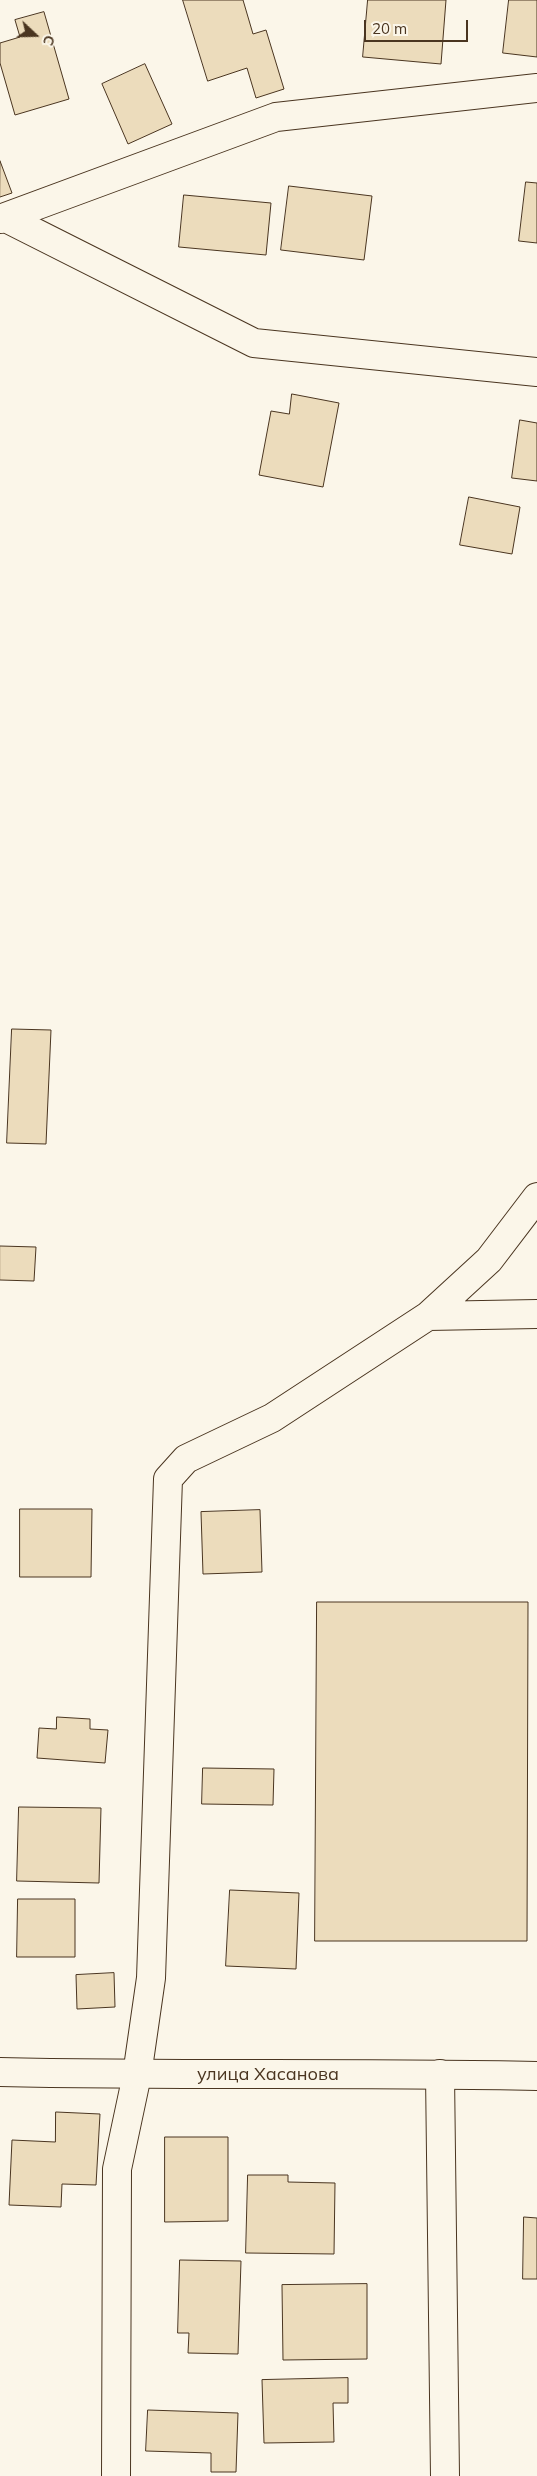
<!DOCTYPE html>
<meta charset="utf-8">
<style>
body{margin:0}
#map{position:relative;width:537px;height:2476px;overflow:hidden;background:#fbf6e9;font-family:Mulish,sans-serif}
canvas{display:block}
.north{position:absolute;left:10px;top:10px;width:50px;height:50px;-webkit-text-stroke:4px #fbf6e9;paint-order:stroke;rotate:111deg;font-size:14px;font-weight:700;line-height:20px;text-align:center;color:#4a3520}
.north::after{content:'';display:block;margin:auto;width:18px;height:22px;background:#4a3520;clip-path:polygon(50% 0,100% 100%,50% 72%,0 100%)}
.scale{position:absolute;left:364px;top:20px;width:104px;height:22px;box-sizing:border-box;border:2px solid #4a3520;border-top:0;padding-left:6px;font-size:15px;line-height:18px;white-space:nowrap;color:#4a3520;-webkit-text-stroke:4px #fbf6e9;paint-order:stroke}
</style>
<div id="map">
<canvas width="537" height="2476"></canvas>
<div class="north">С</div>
<div class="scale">20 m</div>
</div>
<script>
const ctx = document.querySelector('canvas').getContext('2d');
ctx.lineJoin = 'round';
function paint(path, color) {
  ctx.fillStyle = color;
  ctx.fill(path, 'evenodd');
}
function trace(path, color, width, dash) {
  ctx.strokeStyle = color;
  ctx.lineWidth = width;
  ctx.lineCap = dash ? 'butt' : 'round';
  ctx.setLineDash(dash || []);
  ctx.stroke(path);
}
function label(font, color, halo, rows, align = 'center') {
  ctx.font = font + ' Mulish,sans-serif';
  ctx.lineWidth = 4;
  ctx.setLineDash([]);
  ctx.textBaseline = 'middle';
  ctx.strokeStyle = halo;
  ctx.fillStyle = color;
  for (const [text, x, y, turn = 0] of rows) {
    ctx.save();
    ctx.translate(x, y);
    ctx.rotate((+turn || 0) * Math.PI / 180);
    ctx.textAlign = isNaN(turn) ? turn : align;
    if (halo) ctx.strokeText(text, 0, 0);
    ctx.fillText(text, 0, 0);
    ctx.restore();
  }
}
const building = new Path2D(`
 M183,0H243L253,34L266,30L284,89L256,98L247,68L208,81Z
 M368,0H446L441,64L363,57Z
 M509,0H537V57L503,53Z
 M44,12L69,99L15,115L0,63V43L20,37L15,20Z
 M145,64L172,124L128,144L102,84Z
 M0,161L12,193L0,197Z
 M526,182L537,183V243L519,241Z
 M289,186L372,196L364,260L281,250Z
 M184,195L271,203L266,255L179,247Z
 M292,394L339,403L323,487L259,475L271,411L289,414Z
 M520,420L537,423V481L512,478Z
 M469,497L520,507L512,554L460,545Z
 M12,1029L51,1030L46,1144L7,1143Z
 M0,1246L36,1247L34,1281L0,1280Z
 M20,1509H92L91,1577H20Z
 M260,1510L262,1572L203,1574L201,1512Z
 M317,1602H528L527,1941H315Z
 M57,1717L90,1719V1729L108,1730L105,1763L37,1758L39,1728L56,1729Z
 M203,1768L274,1769L273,1805L202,1804Z
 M19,1807L101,1808L99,1883L17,1881Z
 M230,1890L299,1893L296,1969L226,1966Z
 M18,1899H75V1957H17Z
 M114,1973L115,2007L77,2009L76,1975Z
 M56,2112L100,2114L96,2185L62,2184L61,2207L9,2205L12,2140L55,2142Z
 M165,2137H228V2221L165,2222Z
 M248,2175H288V2182L335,2183L334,2254L246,2253Z
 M524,2217L537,2218V2279H523Z
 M180,2260L241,2261L238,2354L188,2353L189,2333H178Z
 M367,2284V2359L283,2360L282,2285Z
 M348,2378V2403H333L334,2442L264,2443L262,2380Z
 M148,2410L238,2413L236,2472H211V2453L146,2451Z`);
const minor = new Path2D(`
 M6,218L254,343L537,372
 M428,1316L489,1260L537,1197
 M440,2074L445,2476
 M116,2476L117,2169L137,2075L151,1978L168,1479L186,1459L272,1418L428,1316L537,1314`);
const tertiary = new Path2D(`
 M0,219L276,117L537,88
 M0,2072C179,2076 358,2072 537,2076`);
const streetNames = [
 ["улица Хасанова",268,2075]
];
paint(building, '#ecdcbc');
trace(building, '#4a3520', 1);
trace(minor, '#4a3520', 30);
trace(tertiary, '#4a3520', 30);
trace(minor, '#fbf6e9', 28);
trace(tertiary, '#fbf6e9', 28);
label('18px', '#4a3520', '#fbf6e9', streetNames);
</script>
